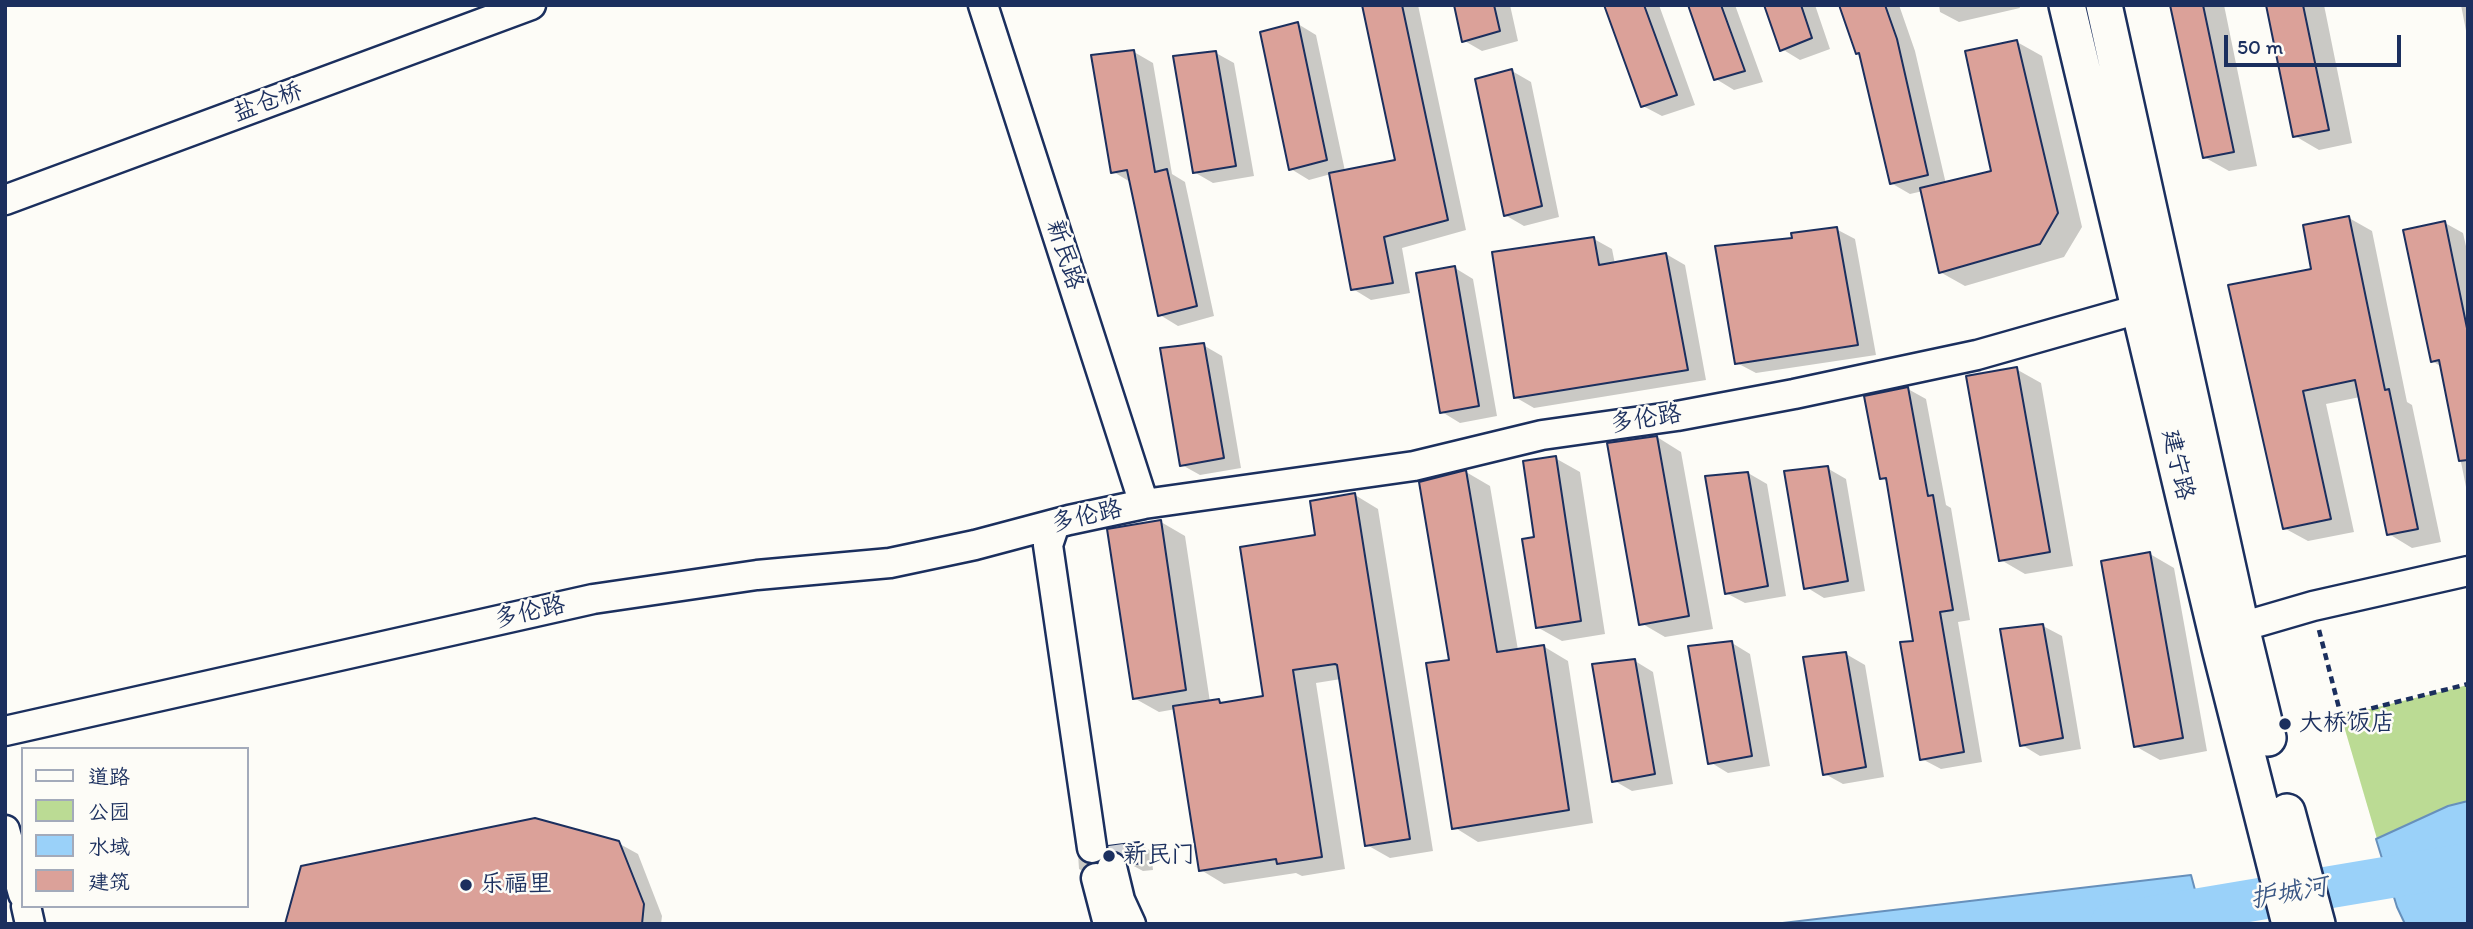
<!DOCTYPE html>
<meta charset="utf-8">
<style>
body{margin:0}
#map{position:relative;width:2473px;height:929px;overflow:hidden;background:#fdfcf7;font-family:Itim,"LXGW WenKai TC",sans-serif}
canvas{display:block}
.frame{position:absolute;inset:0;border:7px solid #1b2f5e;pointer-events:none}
.legend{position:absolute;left:21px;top:747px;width:228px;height:161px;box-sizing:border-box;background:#fdfcf7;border:2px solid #a3aaba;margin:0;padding:9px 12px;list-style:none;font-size:21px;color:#1b2f5e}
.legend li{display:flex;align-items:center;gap:14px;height:35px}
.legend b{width:35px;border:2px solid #a3aaba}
.scale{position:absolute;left:2224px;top:35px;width:177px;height:32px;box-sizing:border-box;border:4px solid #1b2f5e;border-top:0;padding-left:9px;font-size:21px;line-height:24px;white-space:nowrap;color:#1b2f5e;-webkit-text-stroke:5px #fdfcf7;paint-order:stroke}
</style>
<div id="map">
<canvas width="2473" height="929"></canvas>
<div class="frame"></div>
<ul class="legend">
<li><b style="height:9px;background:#fdfcf7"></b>道路</li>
<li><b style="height:19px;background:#bbdb94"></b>公园</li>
<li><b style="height:19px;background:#9ad1f9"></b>水域</li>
<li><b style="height:19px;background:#dba199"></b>建筑</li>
</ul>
<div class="scale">50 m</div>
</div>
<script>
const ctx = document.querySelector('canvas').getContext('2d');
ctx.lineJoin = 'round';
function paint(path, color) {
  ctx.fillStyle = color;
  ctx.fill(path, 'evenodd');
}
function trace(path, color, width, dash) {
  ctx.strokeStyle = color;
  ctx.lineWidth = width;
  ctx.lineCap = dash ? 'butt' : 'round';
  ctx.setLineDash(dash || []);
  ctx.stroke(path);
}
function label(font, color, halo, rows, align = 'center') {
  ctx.font = font + ' Itim,"LXGW WenKai TC",sans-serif';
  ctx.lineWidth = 5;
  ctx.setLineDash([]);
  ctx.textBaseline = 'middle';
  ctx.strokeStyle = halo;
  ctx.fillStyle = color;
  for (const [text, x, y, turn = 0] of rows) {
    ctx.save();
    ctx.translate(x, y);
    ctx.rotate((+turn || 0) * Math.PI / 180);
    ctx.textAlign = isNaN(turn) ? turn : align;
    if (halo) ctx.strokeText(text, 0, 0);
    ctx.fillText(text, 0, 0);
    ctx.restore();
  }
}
const green = new Path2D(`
 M2468,685V924H2405L2397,907L2341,716Z`);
const water = new Path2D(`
 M2468,801V924H2405L2397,907L2376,839L2448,806Z
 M2191,875L2198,901L2209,898L2215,924H1774Z`);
const shadow = new Path2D(`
 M1364,5H1418L1466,230L1402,248L1410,293L1371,300L1353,289L1331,174L1309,180L1291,169L1298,24L1316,35L1345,171L1398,162Z
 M1456,5H1510L1518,41L1482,51L1463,40Z
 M1606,5H1659L1695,105L1662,116L1643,106Z
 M1690,5H1735L1763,82L1734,90L1716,79Z
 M1766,5H1815L1830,49L1800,60L1782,49Z
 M1841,5H1899L1915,51L1946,184L1993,172L2017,42L2042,56L2082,227L2064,257L1965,286L1940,272L1923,191L1910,194L1891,183L1861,55L1857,53Z
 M1939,5H2019L2020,8L1959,22L1940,12Z
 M2172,5H2224L2257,166L2229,171L2204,157Z
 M2268,5H2324L2352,143L2319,150L2295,136Z
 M2461,5H2468V41Z
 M1134,52L1153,63L1172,174L1185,182L1214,316L1178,326L1160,315L1132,183L1112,171Z
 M1216,53L1234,63L1254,176L1213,183L1194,172Z
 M1512,71L1531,82L1559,217L1524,226L1505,215Z
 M2349,218L2372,231L2407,402L2412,405L2441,542L2412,548L2389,534L2360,397L2326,404L2354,532L2308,541L2284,528L2313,270Z
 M2445,223L2463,233L2468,255V497L2442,367L2432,361Z
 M1836,229L1855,239L1876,355L1756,373L1737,363L1794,239Z
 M1594,239L1612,249L1615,264L1666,254L1685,265L1706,380L1534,408L1515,397Z
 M1455,268L1473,279L1497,416L1460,423L1442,412Z
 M1203,345L1222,356L1241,468L1200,475L1182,465Z
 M2016,369L2041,383L2073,566L2025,574L2001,560Z
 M1908,389L1926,399L1946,505L1951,508L1970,620L1958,622L1982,762L1941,769L1922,759L1915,643L1888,482L1882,478Z
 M1657,437L1681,452L1713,629L1665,637L1641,623Z
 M1555,458L1580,472L1605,634L1562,641L1537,627Z
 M1827,468L1846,479L1865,591L1824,598L1806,587Z
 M1466,472L1490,486L1518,650L1543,646L1568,661L1593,823L1478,842L1454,827L1451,661Z
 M1748,473L1767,484L1786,596L1745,603L1726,593Z
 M1355,495L1378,509L1433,851L1390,858L1367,845L1341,679L1316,683L1345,869L1302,876L1296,873L1224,884L1201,870L1176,709L1159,712L1134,698L1161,522L1185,536L1210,702L1219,701L1225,704L1265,698L1317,537Z
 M2150,554L2174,568L2207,751L2160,760L2135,746Z
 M2043,626L2062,636L2081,749L2040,756L2022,745Z
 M1732,643L1750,654L1770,766L1728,773L1710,762Z
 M1846,654L1865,665L1884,777L1843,784L1825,774Z
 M1635,661L1653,672L1673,784L1632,791L1613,780Z
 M618,843L638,854L662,916L661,924H287Z
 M1139,844L1151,851L1153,870L1143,871L1130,864L1126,857H1122L1110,850Z
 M1078,854L1088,860L1092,868V876L1079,869Z`);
const river = new Path2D(`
 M2111,924L2468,864`);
const building = new Path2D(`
 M1362,5H1402L1448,220L1384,237L1393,283L1351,290L1329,173L1395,160Z
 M1454,5H1494L1500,31L1462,42Z
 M1604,5H1644L1677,95L1641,107Z
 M1688,5H1721L1745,71L1714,80Z
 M1764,5H1801L1812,38L1780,51Z
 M1839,5H1885L1897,39L1928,175L1890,184L1859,53L1856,54Z
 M2170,5H2203L2234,152L2203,158Z
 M2266,5H2303L2329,130L2293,137Z
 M1298,22L1327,160L1289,170L1260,32Z
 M2017,40L2058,213L2040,244L1939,273L1920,188L1991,171L1965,51Z
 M1134,50L1155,172L1167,169L1197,306L1158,316L1127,170L1111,173L1091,55Z
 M1216,51L1236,166L1193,173L1173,56Z
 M1512,69L1542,206L1504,216L1475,79Z
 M2349,216L2385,390L2389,389L2418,529L2387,535L2355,380L2303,391L2331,519L2283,529L2228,285L2311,269L2303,225Z
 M2445,221L2468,333V460L2459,461L2439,360L2431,362L2403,230Z
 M1837,227L1858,345L1735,364L1715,246L1792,238L1791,233Z
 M1594,237L1599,265L1666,253L1688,370L1514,398L1492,252Z
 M1455,266L1479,406L1440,413L1416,273Z
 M1204,343L1224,458L1180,466L1160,348Z
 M2017,367L2050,552L1999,561L1966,376Z
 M1908,387L1928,496L1933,495L1953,610L1940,612L1964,752L1920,760L1900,642L1913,641L1886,478L1880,479L1864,396Z
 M1657,436L1689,616L1639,625L1607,443Z
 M1556,456L1581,621L1536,628L1522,539L1534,537L1523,461Z
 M1828,466L1848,581L1804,589L1784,471Z
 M1466,470L1497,652L1544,645L1569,810L1452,829L1426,663L1449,660L1419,482Z
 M1748,472L1768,586L1725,594L1705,476Z
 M1355,493L1410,839L1365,846L1337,665L1335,664L1293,670L1322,857L1277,864L1276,859L1199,871L1173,706L1219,699L1220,703L1263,696L1240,547L1315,535L1310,501Z
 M1161,520L1186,690L1133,699L1107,529Z
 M2150,552L2183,738L2134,747L2101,561Z
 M2043,624L2063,738L2020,746L2000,629Z
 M1732,641L1752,756L1708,764L1688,646Z
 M1846,652L1866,767L1823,775L1803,657Z
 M1635,659L1655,774L1612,782L1592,664Z
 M535,818L619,841L644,904L642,924H285L301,866Z
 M1139,842L1142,863L1129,865L1124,855L1116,851H1108V846Z`);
const minorTunnel = new Path2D(`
 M1109,846L1112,867`);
const path = new Path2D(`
 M2319,630L2341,716L2468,684`);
const minor = new Path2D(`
 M983,5L1144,504
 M5,200L531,5
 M1055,524L1048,545L1092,848
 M2241,627L2313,606L2468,571
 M5,731L593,599L757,575L890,563L975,545L1069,520L1144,504L1414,466L1542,435L1677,416L1794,394L1977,355L2160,303
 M5,830L23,894
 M1112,867L1120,900L1131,924
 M1096,878L1108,924
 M26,906L30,924`);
const major = new Path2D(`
 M2067,5L2220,648L2290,924
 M2104,5L2241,627L2268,738
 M2287,812L2317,924`);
const markers = [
 [2285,724,7,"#1b2f5e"],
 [1109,856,7,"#1b2f5e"],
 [466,885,7,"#1b2f5e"]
];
const streetNames = [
 ["盐仓桥",268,103,-20],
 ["新民路",1064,255,72],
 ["多伦路",1646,420,-9],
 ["建宁路",2177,465,77],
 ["多伦路",1087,517,-13],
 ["多伦路",530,613,-13]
];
const poiNames = [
 ["大桥饭店",2299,724],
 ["新民门",1123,856],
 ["乐福里",480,885]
];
const waterNames = [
 ["护城河",2289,894,-10]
];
paint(green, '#bbdb94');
paint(water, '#9ad1f9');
trace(water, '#6790bb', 2);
paint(shadow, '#0003');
trace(river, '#9ad1f9', 42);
paint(building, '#dba199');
trace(building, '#1b2f5e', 2);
trace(minorTunnel, '#d0d3d8', 28, [28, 14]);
trace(minor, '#1b2f5e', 33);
trace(major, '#1b2f5e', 40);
trace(path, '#1b2f5e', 4.5, [7, 5]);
trace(minor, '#fdfcf7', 28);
trace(major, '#fdfcf7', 35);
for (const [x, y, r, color] of markers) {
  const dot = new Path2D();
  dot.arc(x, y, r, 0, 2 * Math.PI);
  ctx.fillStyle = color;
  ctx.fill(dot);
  trace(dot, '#fdfcf7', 2.5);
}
label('24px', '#1b2f5e', '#fdfcf7', streetNames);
label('24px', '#1b2f5e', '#fdfcf7', poiNames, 'left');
label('italic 26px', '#3b5885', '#fdfcf7', waterNames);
</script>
